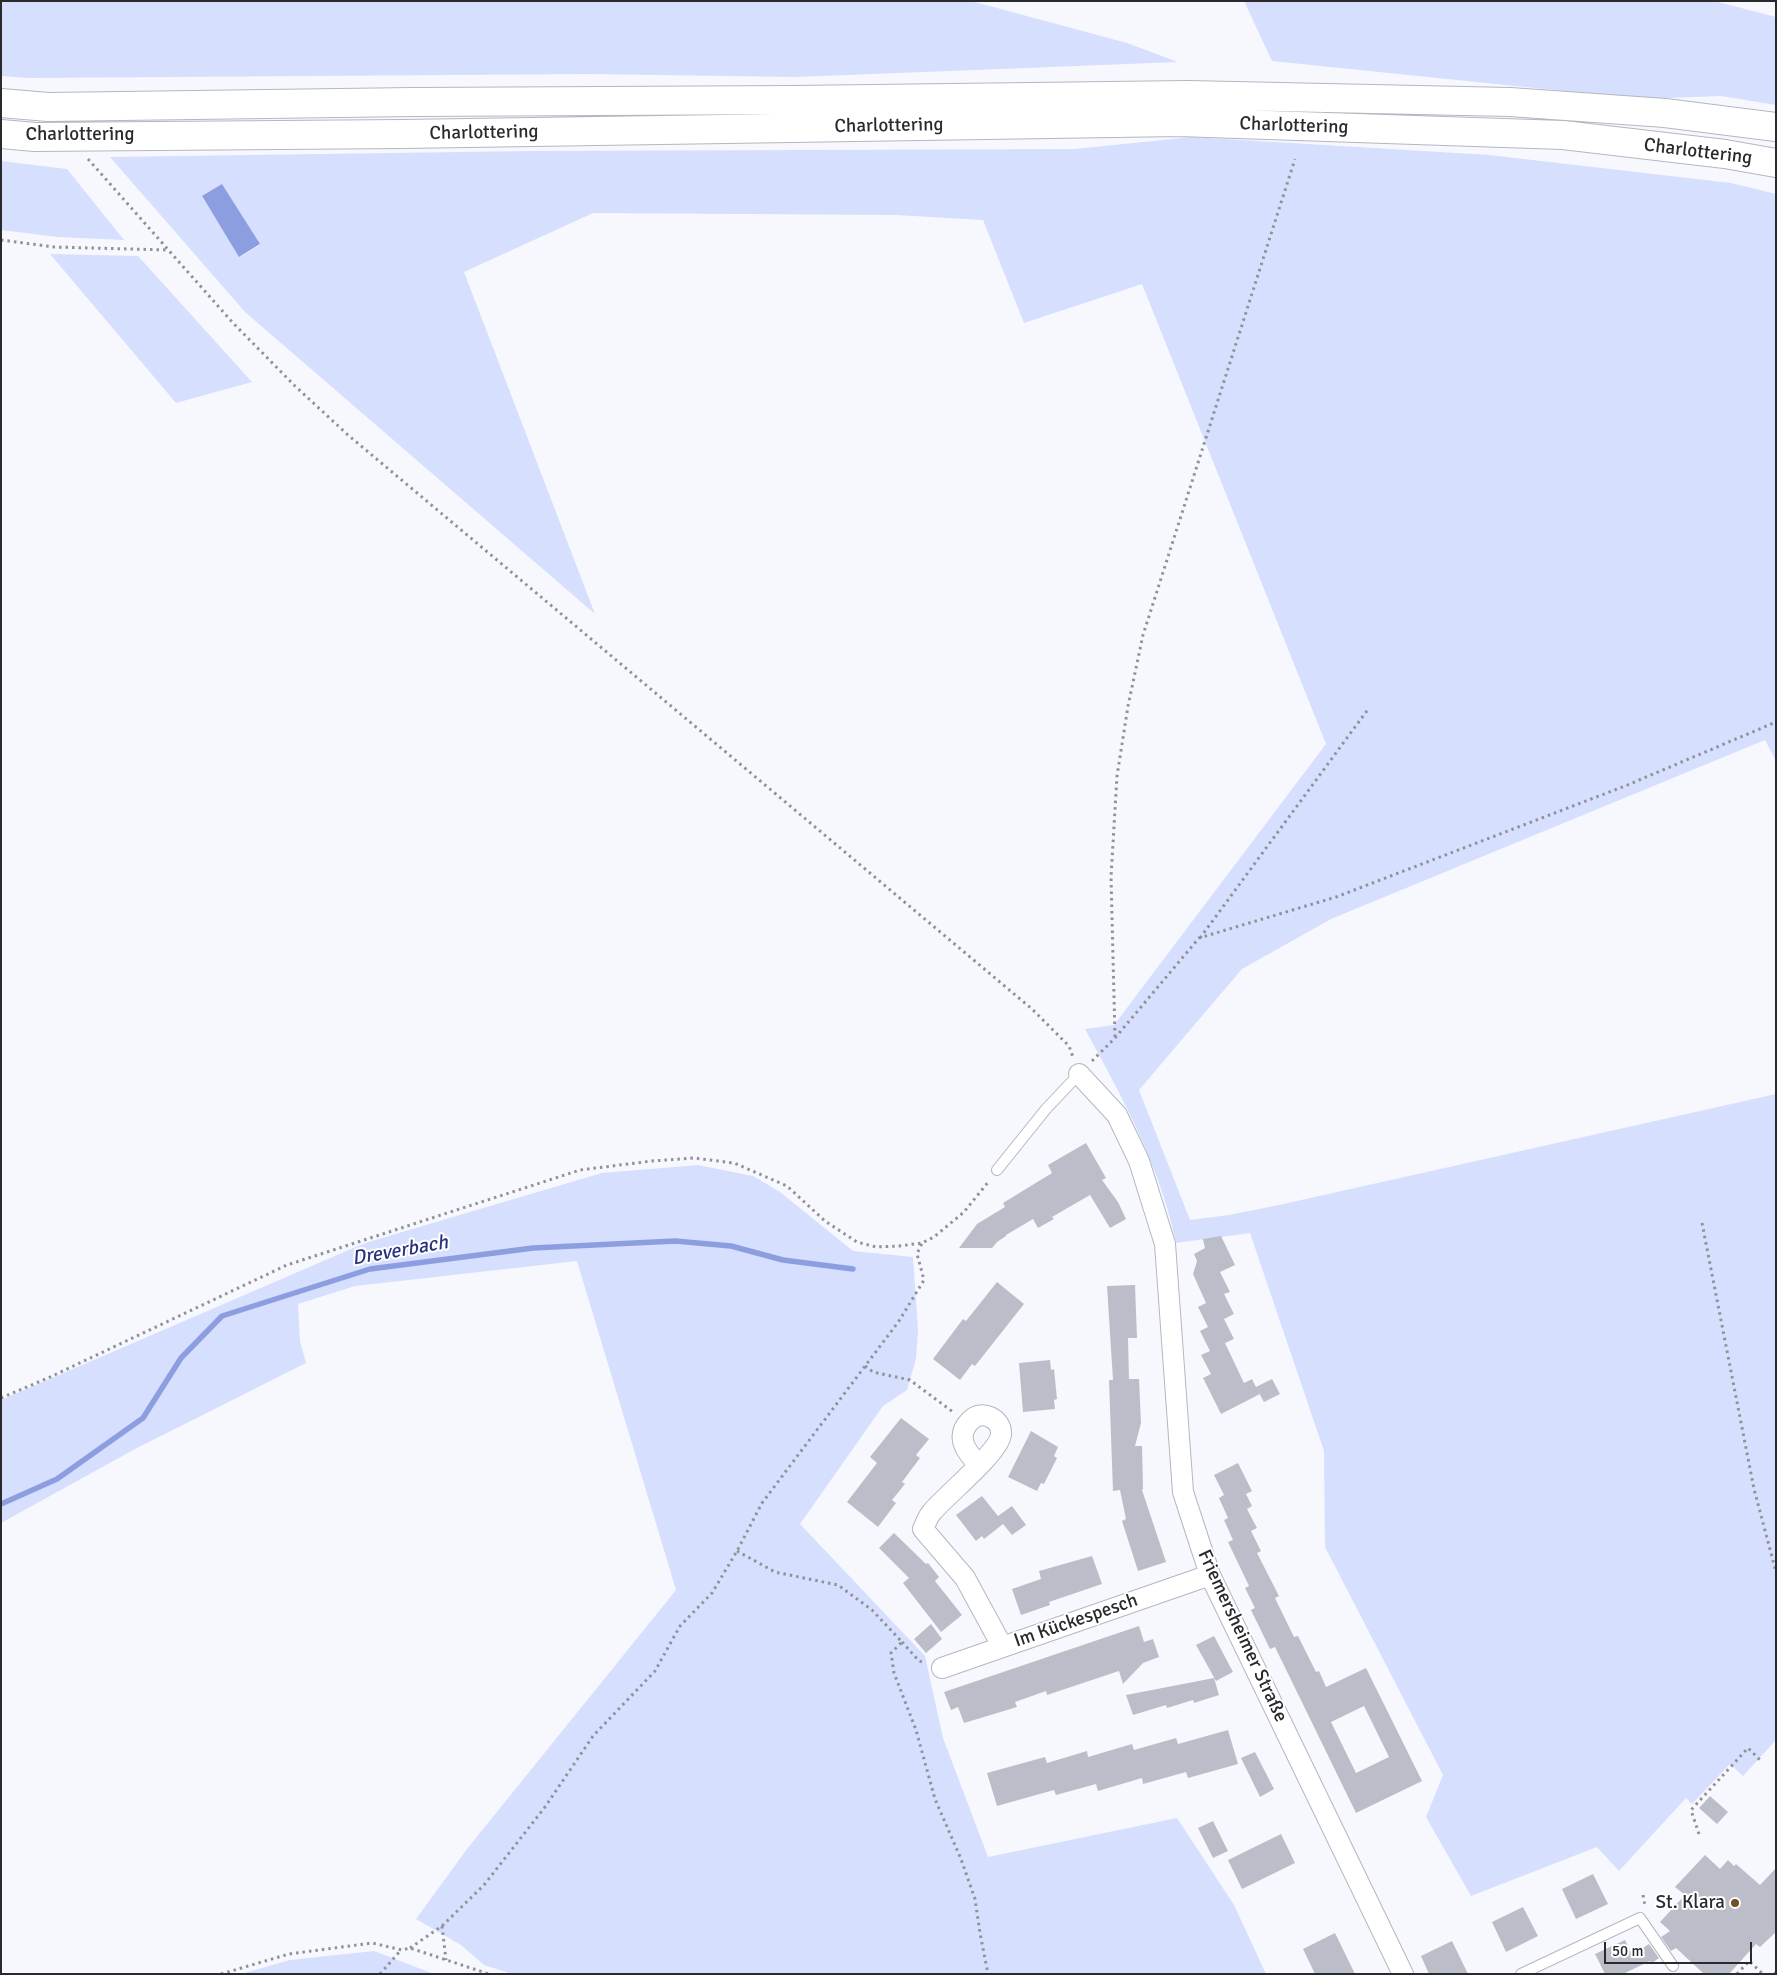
<!DOCTYPE html>
<meta charset="utf-8">
<style>
body{margin:0}
#map{position:relative;width:1777px;height:1975px;overflow:hidden;background:#f7f8fd;font-family:Signika,sans-serif}
canvas{display:block}
.frame{position:absolute;inset:0;border:2px solid #282a2e;pointer-events:none}
.scale{position:absolute;left:1604px;top:1942px;width:148px;height:22px;box-sizing:border-box;border:2px solid #282a2e;border-top:0;padding-left:6px;font-size:15px;line-height:18px;white-space:nowrap;color:#282a2e;-webkit-text-stroke:4px #fff;paint-order:stroke}
</style>
<div id="map">
<canvas width="1777" height="1975"></canvas>
<div class="frame"></div>
<div class="scale">50 m</div>
</div>
<script>
const ctx = document.querySelector('canvas').getContext('2d');
ctx.lineJoin = 'round';
function paint(path, color) {
  ctx.fillStyle = color;
  ctx.fill(path, 'evenodd');
}
function trace(path, color, width, dash) {
  ctx.strokeStyle = color;
  ctx.lineWidth = width;
  ctx.lineCap = dash ? 'butt' : 'round';
  ctx.setLineDash(dash || []);
  ctx.stroke(path);
}
function label(font, color, halo, rows, align = 'center') {
  ctx.font = font + ' Signika,sans-serif';
  ctx.lineWidth = 4;
  ctx.setLineDash([]);
  ctx.textBaseline = 'middle';
  ctx.strokeStyle = halo;
  ctx.fillStyle = color;
  for (const [text, x, y, turn = 0] of rows) {
    ctx.save();
    ctx.translate(x, y);
    ctx.rotate((+turn || 0) * Math.PI / 180);
    ctx.textAlign = isNaN(turn) ? turn : align;
    if (halo) ctx.strokeText(text, 0, 0);
    ctx.fillText(text, 0, 0);
    ctx.restore();
  }
}
const green = new Path2D(`
 M1,1H971L1127,43L1178,62L796,77L589,74L30,78L1,76Z
 M1244,1H1714L1776,17V105L1721,96L1642,99L1272,61Z
 M1192,137L1489,155L1731,183L1776,194V761L1765,740L1331,919L1242,969L1139,1090L1190,1220L1229,1215L1279,1205L1776,1094V1740L1743,1776L1730,1764L1692,1804L1686,1798L1619,1871L1597,1847L1471,1896L1426,1817L1443,1775L1325,1547L1324,1451L1250,1233L1176,1243C1160,1165 1122,1097 1085,1029L1114,1025L1326,744L1142,284L1024,323L983,220L896,215L593,213L464,272L595,614L245,312L110,157L532,151L1075,149ZM222,184L260,245L240,257L202,197Z
 M1,161L67,169L124,240L58,237L1,230Z
 M50,254L138,256L252,382L176,403Z
 M698,1165L753,1176L780,1192L853,1251L913,1257L918,1330L916,1359L907,1390L883,1406L800,1524L925,1656L943,1738L988,1857L1177,1818L1234,1905L1266,1974H512L484,1965L461,1945L416,1919L467,1849L676,1590L577,1261L355,1286L298,1304L300,1341L306,1363L135,1449L1,1523V1400L365,1243L602,1173Z
 M374,1951L434,1974H241L290,1960Z`);
const water = new Path2D(`
 M222,184L260,244L239,257L202,196Z`);
const stream = new Path2D(`
 M1,1504L57,1479L143,1418L181,1358L222,1316L370,1269L533,1248L675,1241L731,1246L783,1260L853,1269`);
const building = new Path2D(`
 M1086,1143L1106,1178L1102,1180L1118,1202L1126,1219L1110,1228L1090,1195L1052,1217L1054,1219L1038,1228L1033,1219L1006,1235V1236L997,1242L992,1248H959L977,1224L1005,1207L1003,1203L1052,1173L1048,1165Z
 M1221,1236L1235,1265L1220,1272L1230,1292L1224,1294L1234,1314L1224,1319L1234,1339L1225,1343L1244,1383L1252,1379L1256,1387L1272,1379L1280,1394L1264,1402L1259,1393L1260,1394L1221,1414L1203,1378L1211,1374L1201,1355L1210,1351L1200,1331L1208,1327L1198,1307L1206,1303L1193,1274L1197,1261L1194,1254L1205,1248L1203,1239Z
 M997,1282L1024,1304L975,1366L972,1364L960,1380L933,1359L963,1319L966,1321Z
 M1135,1285L1137,1338H1128L1129,1379H1139L1141,1423L1135,1446H1142L1143,1489L1142,1490L1166,1562L1138,1571L1122,1521L1126,1519L1120,1490L1113,1491L1109,1380H1113L1107,1286Z
 M1050,1360L1051,1370L1054,1369L1057,1399L1054,1400L1055,1409L1023,1412L1019,1363Z
 M901,1418L929,1439L916,1455L920,1458L902,1482L905,1484L892,1500L896,1503L878,1527L847,1502L877,1463L870,1457Z
 M1031,1431L1058,1447L1054,1456L1057,1458L1044,1484L1041,1483L1037,1491L1008,1477Z
 M1238,1463L1252,1491L1246,1494L1252,1506L1247,1509L1257,1528L1251,1531L1261,1551L1257,1553L1279,1596L1275,1598L1294,1637L1298,1636L1316,1672L1319,1671L1326,1687L1366,1668L1422,1781L1356,1813L1275,1647L1270,1649L1251,1610L1255,1608L1245,1588L1249,1586L1228,1542L1233,1540L1224,1520L1228,1518L1219,1498L1224,1495L1214,1475ZM1364,1706L1389,1757L1356,1773L1331,1722Z
 M982,1496L998,1516L1012,1506L1026,1525L1012,1535L1003,1524L984,1539L982,1536L976,1541L956,1515Z
 M894,1533L926,1564L928,1563L939,1577L935,1581L962,1615L941,1632L903,1583L909,1578L879,1548Z
 M1092,1556L1102,1584L1049,1602L1050,1605L1021,1615L1012,1589L1041,1579L1039,1571Z
 M931,1624L942,1639L926,1653L914,1639Z
 M1139,1626L1144,1642L1153,1639L1159,1657L1143,1663L1123,1684L1119,1671L1047,1695L1046,1691L1015,1702L1017,1707L964,1723L958,1707L951,1710L944,1692Z
 M1214,1636L1233,1672L1216,1681L1196,1645Z
 M1214,1678L1219,1695L1194,1703L1193,1700L1167,1708L1166,1705L1133,1715L1126,1695Z
 M1228,1730L1238,1764L1188,1778L1186,1772L1143,1784L1142,1778L1098,1791L1096,1784L1056,1795L1054,1790L997,1806L987,1773L1045,1757L1047,1763L1087,1751L1088,1757L1132,1744L1134,1750L1176,1738L1178,1744Z
 M1255,1752L1274,1789L1260,1797L1241,1758Z
 M1710,1796L1728,1812L1717,1824L1699,1808Z
 M1213,1821L1228,1851L1213,1858L1198,1828Z
 M1281,1834L1295,1863L1242,1889L1228,1860Z
 M1705,1855L1720,1869L1728,1860L1734,1866L1736,1864L1760,1885L1776,1868V1932L1760,1947L1756,1944L1729,1974H1704L1676,1948L1671,1951L1661,1937L1670,1931L1660,1922L1685,1895L1675,1887Z
 M1593,1874L1608,1904L1576,1919L1562,1889Z
 M1523,1907L1538,1936L1506,1952L1492,1922Z
 M1335,1933L1355,1974H1315L1303,1949Z
 M1625,1940L1632,1955L1649,1944L1659,1958L1652,1963L1650,1961L1623,1974H1605L1595,1954Z
 M1452,1941L1468,1974H1429L1421,1956Z`);
const path = new Path2D(`
 M88,159L233,323L295,386L348,435L1032,1009L1069,1046L1073,1057
 M1,240L54,247L168,250
 M1200,938L1369,708
 M1115,1037L1111,877L1117,776L1128,706L1143,635L1295,159
 M1092,1061L1115,1038L1199,938L1336,897L1625,786L1776,722
 M1702,1223L1754,1489L1776,1572
 M865,1366L873,1372L910,1380L953,1412
 M1,1398L48,1378L287,1265L580,1170L652,1161L694,1158L734,1163L787,1186L825,1221L857,1242L876,1247L899,1246L922,1243L934,1237L964,1212L989,1181
 M737,1551L775,1572L838,1585L872,1610L902,1642L891,1653L894,1673L916,1730L935,1799L961,1859L975,1899L980,1933L988,1974
 M902,1642L919,1661L925,1663
 M1699,1834L1691,1810L1748,1748L1762,1762
 M1643,1895L1645,1906
 M442,1926L446,1960
 M410,1948L442,1926L484,1885L545,1807L593,1736L655,1671L680,1626L712,1593L737,1551L762,1503L899,1321L924,1280L917,1254L922,1243
 M221,1974L289,1954L372,1943L402,1950L410,1948L489,1974
 M380,1974L401,1950
 M1737,1974L1749,1961L1763,1974
 M1775,1974L1776,1972`);
const service = new Path2D(`
 M997,1170L1046,1109L1079,1074
 M1521,1974L1640,1918L1673,1966`);
const minor = new Path2D(`
 M1079,1074L1117,1115L1139,1161L1165,1244L1183,1492L1210,1575L1403,1974
 M979,1465C966,1452 954,1436 971,1420C982,1409 1002,1419 1001,1434C1000,1452 946,1495 932,1512C928,1516 926,1523 923,1529L965,1578L1002,1646
 M942,1668L1210,1575`);
const trunk = new Path2D(`
 M1,103L48,107L413,102L794,100L1188,95L1510,102L1665,113L1776,127
 M1,134L35,137L403,134L1179,122L1563,135L1725,154L1776,163`);
const markers = [
 [1735,1903,5,"#714f27"]
];
const streetNames = [
 ["Charlottering",889,126,-1],
 ["Charlottering",1294,126,2],
 ["Charlottering",484,133,-1],
 ["Charlottering",80,135],
 ["Charlottering",1698,152,7],
 ["Im Kückespesch",1076,1621,-19],
 ["Friemersheimer Straße",1242,1636,65]
];
const poiNames = [
 ["St. Klara",1725,1903]
];
const waterNames = [
 ["Dreverbach",400,1251,-10]
];
paint(green, '#d6dffe');
paint(water, '#8d9ee0');
trace(stream, '#8d9ee0', 5.5);
paint(building, '#bbbec9');
trace(service, '#b3b7c2', 12);
trace(minor, '#b3b7c2', 22);
trace(trunk, '#b3b7c2', 30);
trace(path, '#919297', 3, [2.5, 4]);
trace(service, '#fff', 10);
trace(minor, '#fff', 20);
trace(trunk, '#fff', 28);
for (const [x, y, r, color] of markers) {
  const dot = new Path2D();
  dot.arc(x, y, r, 0, 2 * Math.PI);
  ctx.fillStyle = color;
  ctx.fill(dot);
  trace(dot, '#fff', 2);
}
label('19px', '#282a2e', '#fff', streetNames);
label('19px', '#282a2e', '#fff', poiNames, 'right');
label('italic 20px', '#29337f', '#fff', waterNames);
</script>
